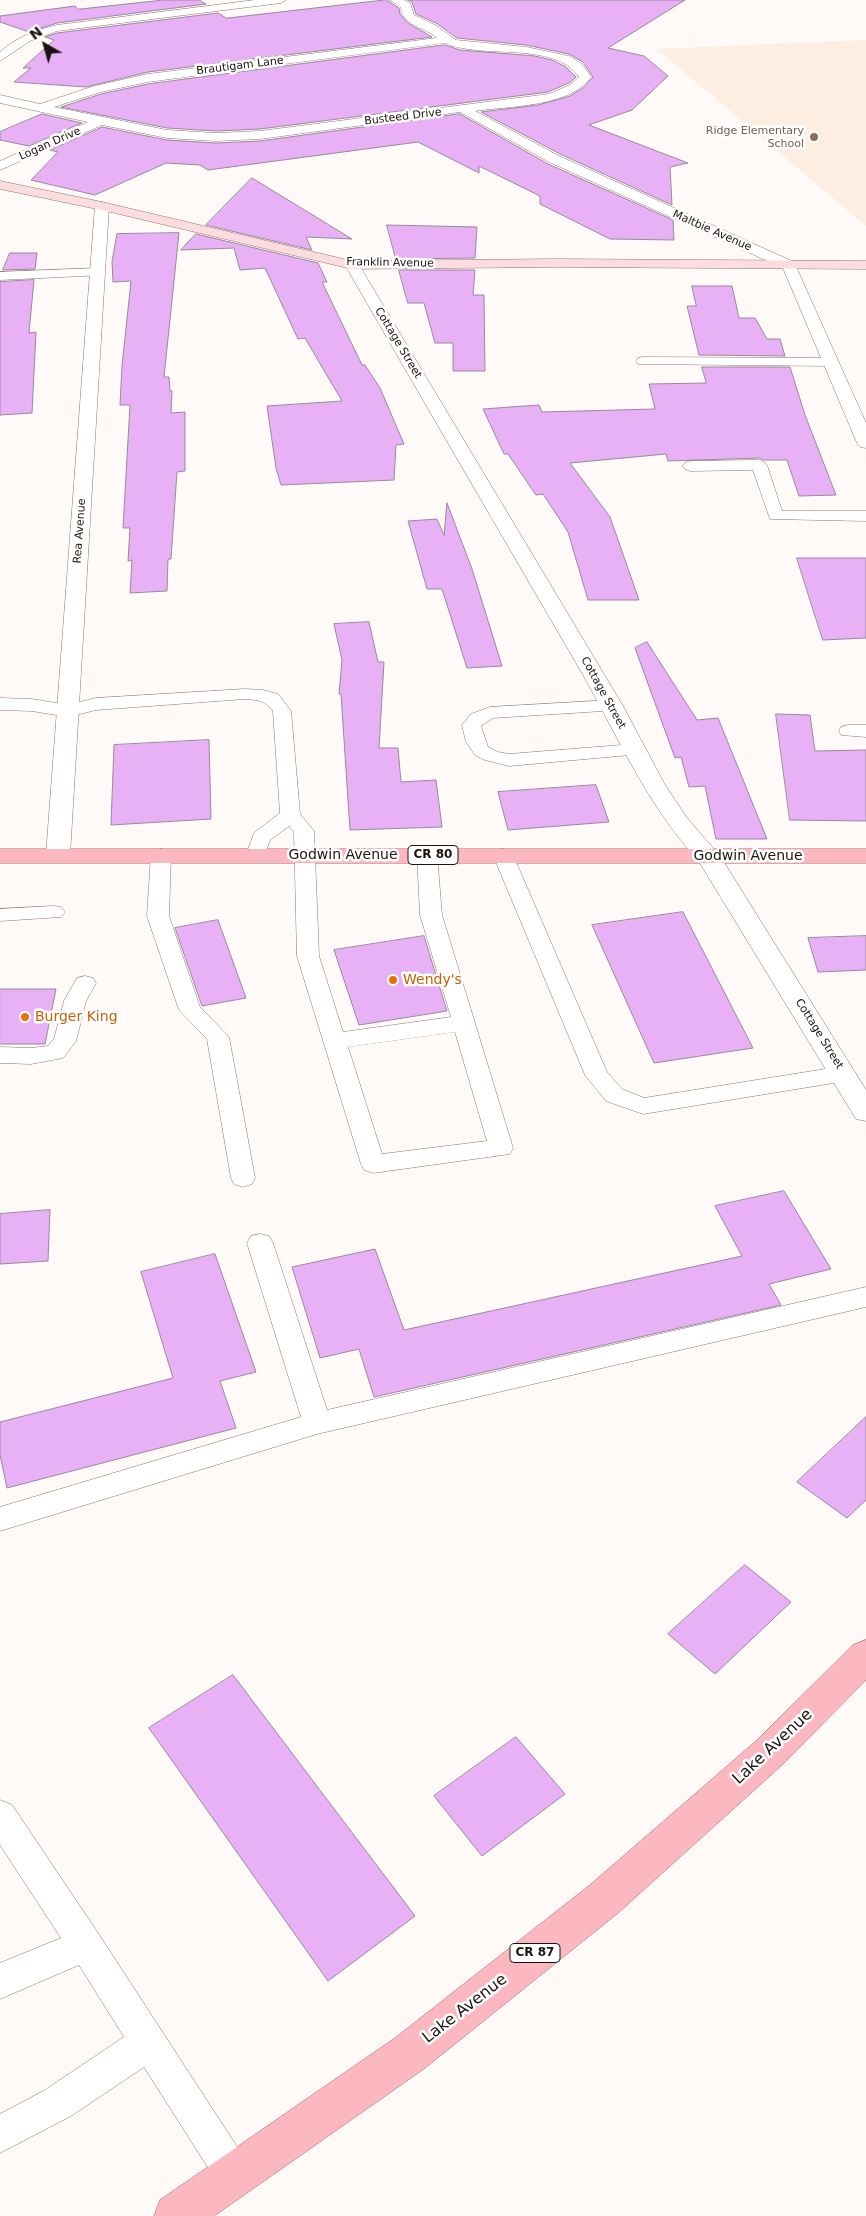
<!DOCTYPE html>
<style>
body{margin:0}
#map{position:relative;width:866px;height:2216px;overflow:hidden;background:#fffaf7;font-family:"DejaVu Sans",sans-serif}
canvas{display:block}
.north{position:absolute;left:20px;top:20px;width:50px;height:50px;-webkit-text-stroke:4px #fff;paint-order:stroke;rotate:322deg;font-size:14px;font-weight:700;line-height:20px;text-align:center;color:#1b130e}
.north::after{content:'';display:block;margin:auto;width:18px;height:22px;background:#1b130e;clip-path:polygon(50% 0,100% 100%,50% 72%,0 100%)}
</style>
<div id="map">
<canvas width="866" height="2216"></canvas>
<div class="north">N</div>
</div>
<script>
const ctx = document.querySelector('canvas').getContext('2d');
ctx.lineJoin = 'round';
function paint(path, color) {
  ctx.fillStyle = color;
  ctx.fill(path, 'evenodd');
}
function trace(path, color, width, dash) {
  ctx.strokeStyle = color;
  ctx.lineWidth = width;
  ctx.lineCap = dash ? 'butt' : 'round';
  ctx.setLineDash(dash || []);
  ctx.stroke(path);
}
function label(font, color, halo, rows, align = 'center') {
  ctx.font = font + ' "DejaVu Sans",sans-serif';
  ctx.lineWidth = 5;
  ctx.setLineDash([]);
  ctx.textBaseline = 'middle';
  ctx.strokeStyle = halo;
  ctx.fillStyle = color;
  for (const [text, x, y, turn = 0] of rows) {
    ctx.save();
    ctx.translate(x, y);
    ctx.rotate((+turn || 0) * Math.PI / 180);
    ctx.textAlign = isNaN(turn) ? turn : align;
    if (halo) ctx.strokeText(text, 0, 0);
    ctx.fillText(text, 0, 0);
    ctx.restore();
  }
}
const education = new Path2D(`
 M866,40V226L657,49Z`);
const building = new Path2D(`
 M164,0H199L206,4L57,23L29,32L0,22V16L75,6L78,9Z
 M386,0L399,8L400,14L408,23L432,37L148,72L86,87L14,82L31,68H23L54,40L45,37L57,33L218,13L226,18Z
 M408,0H685L608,48L644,56L668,76L632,110L589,125L688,163L670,167L672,205L560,154L481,112L538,105L570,96L583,88L593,77L583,62L569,54L526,45L457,38L436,23L416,14L412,2Z
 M445,45L460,50L535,56L552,60L566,67L576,77L569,83L548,92L260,129L216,131L167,128L61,107L101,94L148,84Z
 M42,114L82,123L29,146L0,140V132Z
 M460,114L548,164L673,220L674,240L610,239L540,204V196L479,166V173L418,142L208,170L200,165L166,163L95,195L31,180L58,152L50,150L102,127L167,140L216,143L260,141Z
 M252,178L352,239L306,237L312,250L206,225Z
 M387,225L477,227L475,258L396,259Z
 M179,233L164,377H169L170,391H172L171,413L185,412V471L177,472L171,559H168L167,591L130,593L132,560L128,561L130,528H123L130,405H120L122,366L131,281L113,282L112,261L117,234Z
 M196,234L318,263L327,282H322L362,365H365L380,388L404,444L396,445L394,480L281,485L276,468L267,406L342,401L305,338L298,339L265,268L240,270L234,248L181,250Z
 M10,253H37L35,269L3,270Z
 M399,270H475L473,295H484L485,371H453V343H435L424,303H408Z
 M34,280L29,333L36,332L32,413L0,415V282Z
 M692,286H732L739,318H755L767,339H780L785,356L699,355L687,306H696Z
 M702,367H790L805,415L836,495L799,496L787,460H764L759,458L668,461L666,454L570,463L610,517L639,600H588L568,532L543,494L536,495L508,454H504L483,409L539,405L542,412L655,409L649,384L706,383Z
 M447,503L472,569L502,666L467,668L442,589H427L408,521L437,519L444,535Z
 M797,558H866V638L823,640Z
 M369,622L378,662H384L379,748H398L401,782L436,780L442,827L350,830L341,694H339L342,660L334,624Z
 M647,642L697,720L718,718L767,839H716L705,786L689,787L681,757L675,758L635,648Z
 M776,714L810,715L815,751L866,750V821L790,820Z
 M209,740L211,819L111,825L114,745Z
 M596,785L609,822L508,830L498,792Z
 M683,912L753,1048L654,1063L592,925Z
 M218,920L246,998L202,1006L175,928Z
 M424,936L447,1011L359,1025L334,950Z
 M866,936V970L818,972L808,938Z
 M0,989H56L45,1044H0Z
 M784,1191L831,1269L769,1284L781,1305L374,1397L359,1349L320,1358L292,1267L375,1249L404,1330L742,1256L715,1206Z
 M50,1210L48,1261L0,1264V1214Z
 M215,1254L256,1372L220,1381L236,1428L7,1488L0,1455V1422L173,1378L141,1272Z
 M866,1417V1500L847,1518L797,1482Z
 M745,1565L791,1602L715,1674L668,1634Z
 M233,1675L415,1916L328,1981L149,1728Z
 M516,1737L565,1794L482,1856L434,1796Z`);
const lane = new Path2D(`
 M98,268L103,269L104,272L103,275L0,280V272Z
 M643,357L831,358L838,362L831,366L638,364L636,361L638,358Z
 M759,460L764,462L767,465L782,511H866V521L770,519L753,470L690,471L685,469L682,466L685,463L690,461Z
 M245,689L263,690L278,694L291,711L300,814L314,831L319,956L343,1032L451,1017L420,915L417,855L420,851L427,849L434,851L437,855L442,915L513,1148L510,1154L373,1173L364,1170L361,1164L297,956L294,832L289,826L270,840L263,859L256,861L249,859L246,855L254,833L280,813L273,711C265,700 257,700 245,699L96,710L68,717L32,711L0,710V698L32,699L68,705L96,698ZM455,1032L487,1141L382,1154L348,1047Z
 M612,700L619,702L621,706L619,710L493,718L481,726L488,747L498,752L509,754L634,744L641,746L644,750L641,754L509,766L485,760L475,755L466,742L462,725L471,714L490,707Z
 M848,725H866V737L841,735L839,731L841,727Z
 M161,849L168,851L171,855L169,916L200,1007L229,1037L255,1178L252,1184L243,1187L234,1184L231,1178L207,1039L179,1010L147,916L151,855L154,851Z
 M503,849L510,851L513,855L607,1072L622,1089L644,1098L844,1066L852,1068L856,1074L852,1080L643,1114L606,1101L585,1075L493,855L496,851Z
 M54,906L61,907L65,912L61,917L0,921V909Z
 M85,976L93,978L96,983L86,1001L76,1041L63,1058L31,1064L0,1063V1047L31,1048L48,1046L54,1039L64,1001L77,978Z
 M260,1234L269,1236L273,1243L327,1410L866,1287V1307L317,1434L0,1531V1507L301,1417L247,1243L251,1236Z
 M0,1800L12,1805L98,1933L247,2162L253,2175L247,2188L234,2194L221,2188L144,2067L71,2116L0,2153V2114L45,2090L124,2037L79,1965L0,1999V1963L61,1938L0,1845Z`);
const street = new Path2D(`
 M255,0H286L281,3L57,31L30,41L0,61V52C17,37 35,30 57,25Z
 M390,0H404L410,3L414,15L435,25L456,40L526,47L569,56L582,64L591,77C571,107 508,106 475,111L559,156L794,262L866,423V448L860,447L857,443L783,268L549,162L460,112L260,139L216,141L167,138L102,125L0,170V161L88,122L0,103V95L40,104L94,86L148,74L437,38C425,27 401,25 401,7ZM445,43C482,60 554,40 579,77L570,85L549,94L260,131L216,133L167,130L54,107L101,92L148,82Z
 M102,202L109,206L70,855L66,860L58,862L50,860L46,855L95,206Z
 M352,261L357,262L359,265L623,706L665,785L687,818L720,856L866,1090V1121L856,1119L698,860C644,802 615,729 575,661C498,529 421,397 345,265L347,262Z`);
const secondary = new Path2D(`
 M0,181L102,202L352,261L556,259L866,261V269L556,267L352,269L102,210L0,189Z`);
const primary = new Path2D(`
 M0,849H866V863H0Z
 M866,1640V1680L782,1765L618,1913L425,2068L214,2216H154L160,2200L395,2038L590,1885L756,1741L853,1645Z`);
const markers = [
 [814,137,5,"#8d6e63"],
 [393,980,5,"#e8710a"],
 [25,1017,5,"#e8710a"]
];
const farStreetnames = [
 ["Brautigam Lane",240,66,-7],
 ["Busteed Drive",403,117,-7],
 ["Logan Drive",50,144,-24],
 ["Maltbie Avenue",712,231,24],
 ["Franklin Avenue",390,263,1],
 ["Cottage Street",398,343,59],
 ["Rea Avenue",80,531,-86],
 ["Cottage Street",603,693,61],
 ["Cottage Street",819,1034,58]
];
const farEducationnames = [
 ["Ridge Elementary",804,131],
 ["School",804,144]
];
const shields = [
 [433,855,50],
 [535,1953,50]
];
const shieldNames = [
 ["CR 80",433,855],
 ["CR 87",535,1953]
];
const streetNames = [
 ["Godwin Avenue",343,855],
 ["Godwin Avenue",748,856]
];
const foodNames = [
 ["Wendy's",403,980],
 ["Burger King",35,1017]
];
const nearStreetnames = [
 ["Lake Avenue",773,1747,-43],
 ["Lake Avenue",465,2009,-38]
];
paint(education, '#fdeee1');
paint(building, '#e8b1f5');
trace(building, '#98899c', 1);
trace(lane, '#8a7668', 1);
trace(street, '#8a7668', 1);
trace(secondary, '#8a7668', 1);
trace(primary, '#ab6067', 1);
paint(lane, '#fff');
paint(street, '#fff');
paint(secondary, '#fddce0');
paint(primary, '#fbb8c1');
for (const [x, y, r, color] of markers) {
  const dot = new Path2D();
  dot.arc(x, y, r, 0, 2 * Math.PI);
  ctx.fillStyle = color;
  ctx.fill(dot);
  trace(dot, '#fff', 2);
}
label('11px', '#1b130e', '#fff', farStreetnames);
label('11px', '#785e54', '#fff', farEducationnames, 'right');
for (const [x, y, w] of shields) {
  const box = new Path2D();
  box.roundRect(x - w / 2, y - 9.5, w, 19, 4);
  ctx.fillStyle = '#fff';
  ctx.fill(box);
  trace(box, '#1b130e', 1);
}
label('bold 12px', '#1b130e', null, shieldNames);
label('14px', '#1b130e', '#fff', streetNames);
label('14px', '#c56008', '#fff', foodNames, 'left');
label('16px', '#1b130e', '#fff', nearStreetnames);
</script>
